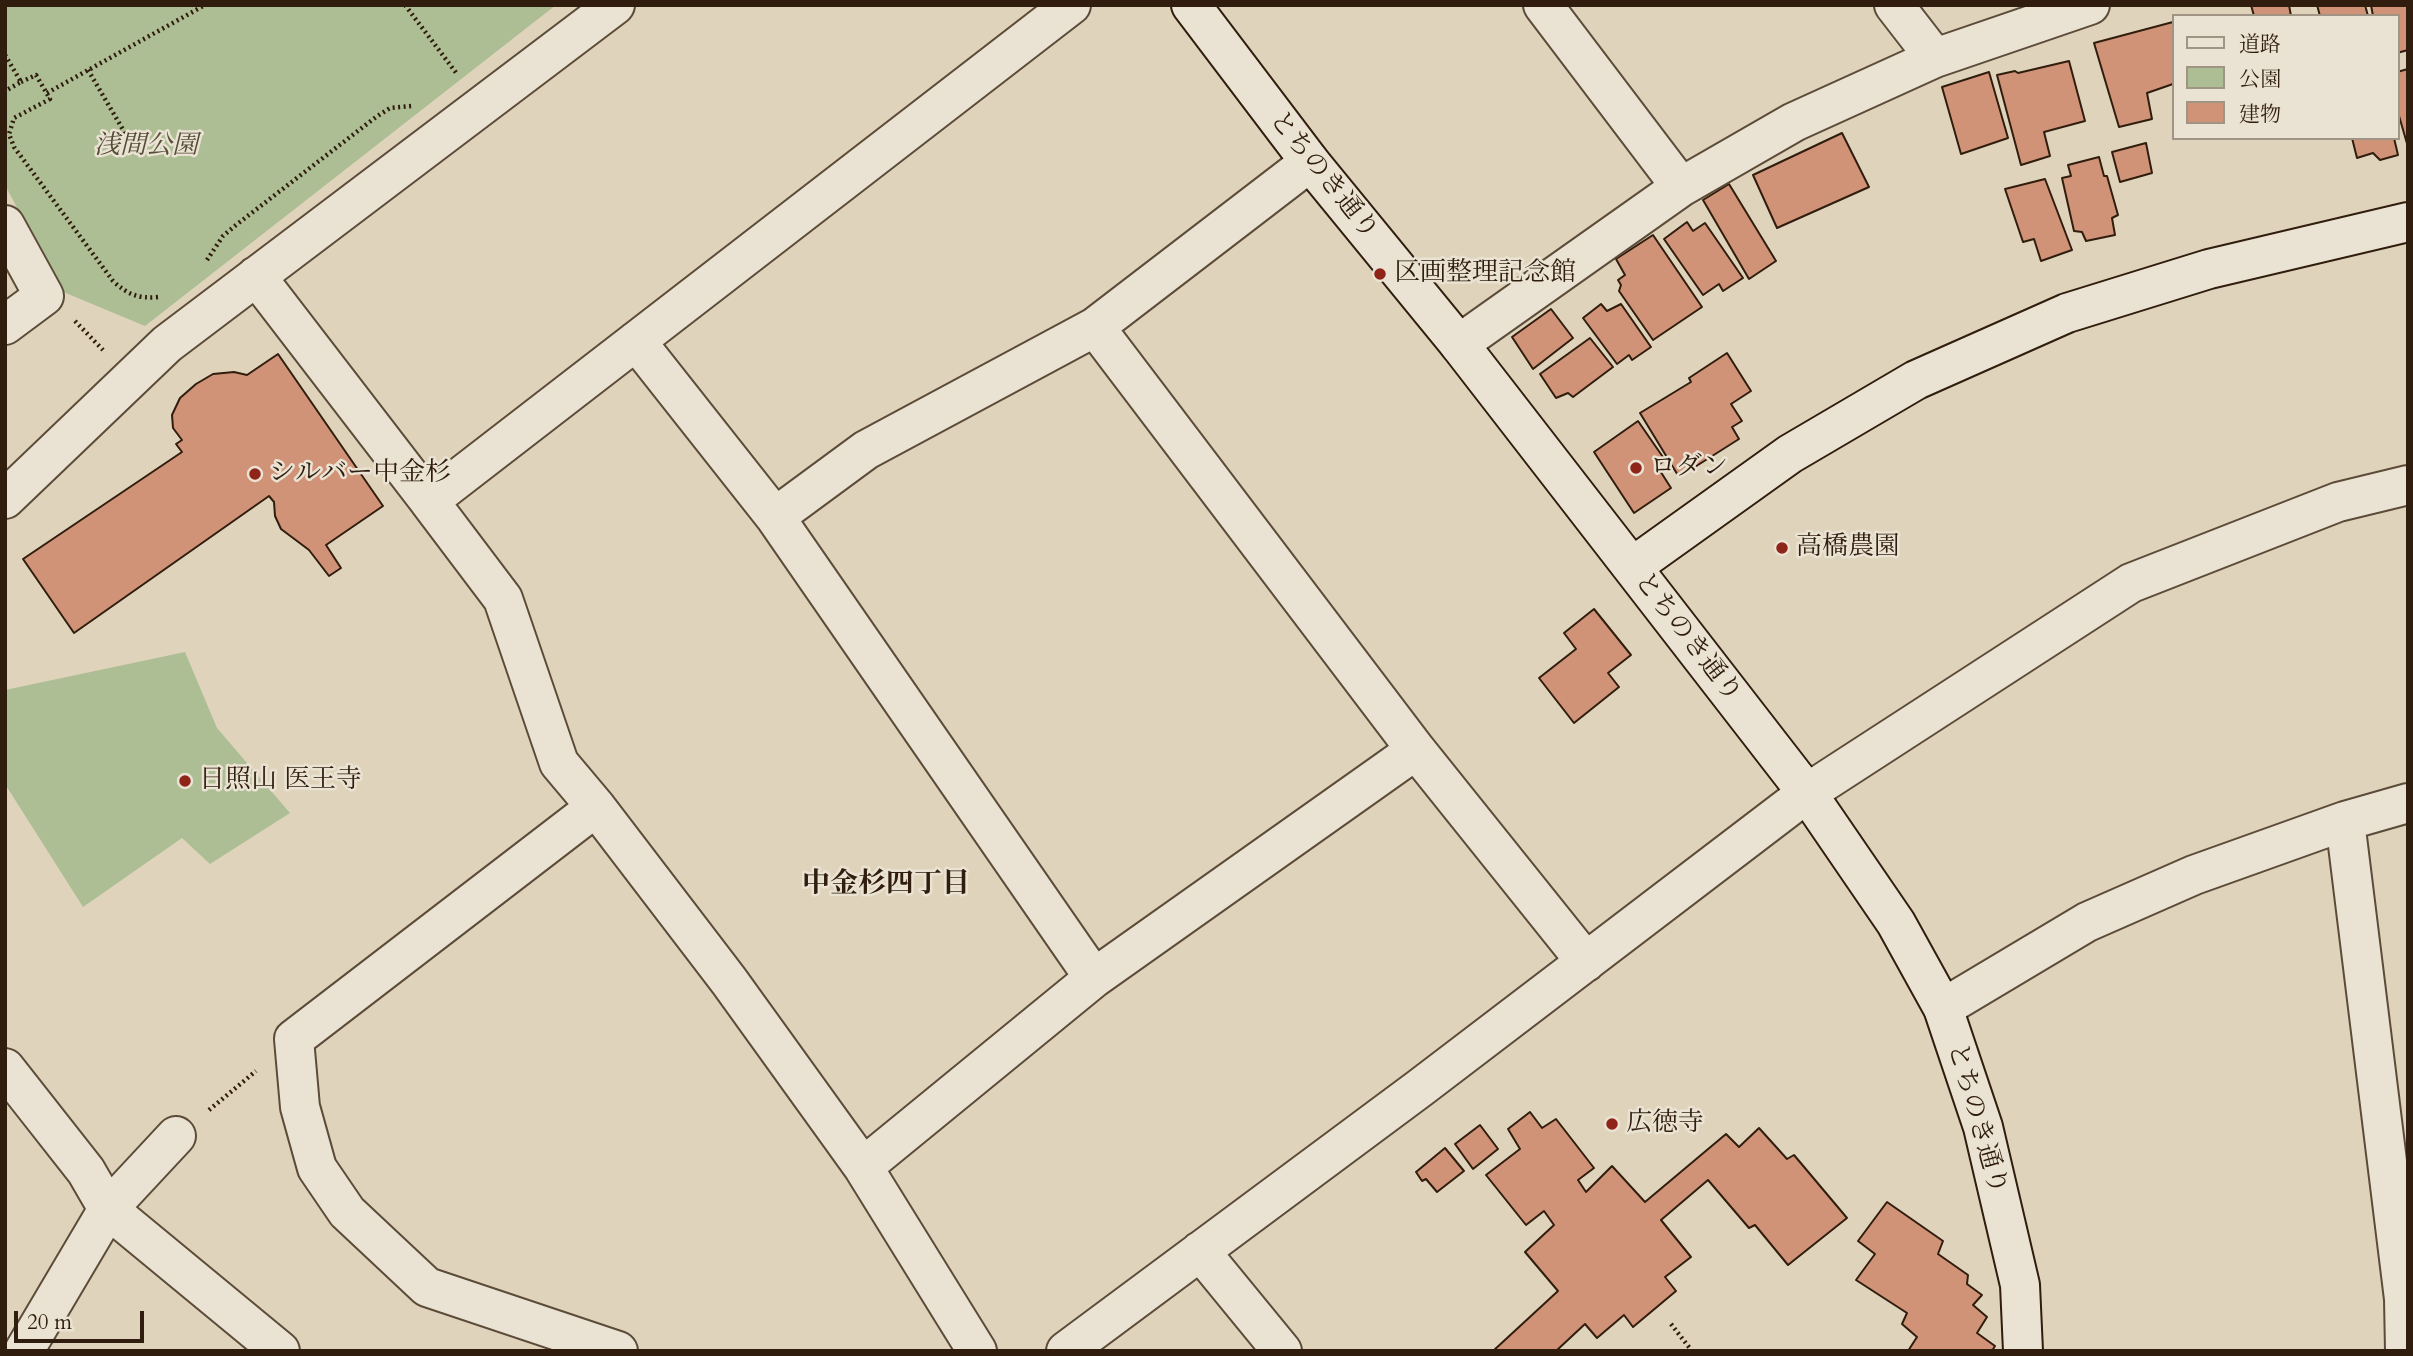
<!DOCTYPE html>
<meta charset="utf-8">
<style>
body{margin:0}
#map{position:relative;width:2413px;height:1356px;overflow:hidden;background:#dfd4bb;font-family:Cardo,"Noto Serif JP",serif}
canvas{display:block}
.frame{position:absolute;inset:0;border:7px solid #301d0d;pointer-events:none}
.legend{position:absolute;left:2172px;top:14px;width:228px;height:126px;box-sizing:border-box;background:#eae3d3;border:2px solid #a09484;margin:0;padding:9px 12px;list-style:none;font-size:21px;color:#301d0d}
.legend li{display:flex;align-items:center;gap:14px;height:35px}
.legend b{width:35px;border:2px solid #a09484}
.scale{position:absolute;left:14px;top:1311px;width:130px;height:32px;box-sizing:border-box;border:4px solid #301d0d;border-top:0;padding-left:9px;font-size:21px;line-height:24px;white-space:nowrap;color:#301d0d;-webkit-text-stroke:5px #eae3d3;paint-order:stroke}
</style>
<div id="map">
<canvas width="2413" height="1356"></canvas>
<div class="frame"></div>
<ul class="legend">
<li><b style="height:9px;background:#eae3d3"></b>道路</li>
<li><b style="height:19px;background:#adbe94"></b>公園</li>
<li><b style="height:19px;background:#d19378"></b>建物</li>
</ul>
<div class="scale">20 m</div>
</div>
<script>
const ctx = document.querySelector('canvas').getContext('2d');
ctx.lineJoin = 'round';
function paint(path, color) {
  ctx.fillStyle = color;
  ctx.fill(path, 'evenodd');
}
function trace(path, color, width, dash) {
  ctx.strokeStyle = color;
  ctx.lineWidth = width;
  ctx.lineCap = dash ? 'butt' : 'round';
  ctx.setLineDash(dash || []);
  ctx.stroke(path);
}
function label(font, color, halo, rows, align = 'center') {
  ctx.font = font + ' Cardo,"Noto Serif JP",serif';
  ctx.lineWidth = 5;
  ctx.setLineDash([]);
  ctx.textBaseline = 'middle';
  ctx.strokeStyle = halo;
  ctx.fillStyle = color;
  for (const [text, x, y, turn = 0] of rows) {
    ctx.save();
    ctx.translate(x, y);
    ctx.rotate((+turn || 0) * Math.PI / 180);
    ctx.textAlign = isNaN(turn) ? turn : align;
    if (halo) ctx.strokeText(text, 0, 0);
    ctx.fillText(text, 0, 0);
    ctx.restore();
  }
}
const green = new Path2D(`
 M5,5H556L145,326L61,291L5,185Z
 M185,652L217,728L290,813L210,864L182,838L83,907L5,784V690Z`);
const building = new Path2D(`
 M2251,5H2289L2291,16H2254Z
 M2317,5H2365L2368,16H2320Z
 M2371,5H2408V50L2397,53V16H2373Z
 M2173,22V84L2147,93L2152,119L2119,127L2094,43Z
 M2069,61L2085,121L2044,132L2050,156L2021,165L1997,75L2015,71L2018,73Z
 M2408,69V147L2397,109V72Z
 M1989,72L2008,138L1961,154L1942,87Z
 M1842,133L1869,187L1777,228L1753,175Z
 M2352,138H2394L2398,155L2380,160L2373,153L2357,158Z
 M2146,143L2152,173L2120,182L2112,152Z
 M2099,157L2104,176H2107L2118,215L2112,218L2115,235L2086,241L2082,232L2074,231L2062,178L2071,176L2068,165Z
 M2045,179L2072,250L2041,261L2034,239L2023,242L2005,189Z
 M1729,184L1776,261L1749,279L1703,200Z
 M1687,222L1693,231L1705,223L1743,278L1723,291L1719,284L1703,295L1664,239Z
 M1653,235L1702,307L1653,340L1619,291L1621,285L1618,280L1625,275L1616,259Z
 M1601,304L1607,311L1621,304L1651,347L1632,360L1629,355L1617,364L1583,318Z
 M1551,309L1573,338L1533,369L1512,337Z
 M1590,338L1613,367L1573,397L1568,393L1556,398L1540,374Z
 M1727,353L1751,391L1731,404L1742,421L1732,427L1739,439L1679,477L1640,413L1691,382L1689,378Z
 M278,354L383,506L326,545L341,568L329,576L309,550L281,529L275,516L274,502L269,496L74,633L23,559L182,452L176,444L182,440L173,428L172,415L180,398L196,384L213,374L234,372L247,375Z
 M1638,421L1665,460L1657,466L1671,488L1634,513L1594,452Z
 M1594,609L1631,655L1608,673L1619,687L1574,723L1539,678L1576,649L1564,633Z
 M1530,1112L1542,1128L1556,1119L1594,1168L1578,1180L1586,1192L1612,1166L1645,1202L1726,1134L1739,1147L1759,1128L1787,1159L1794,1155L1847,1218L1788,1265L1755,1225L1749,1228L1708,1180L1661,1220L1691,1257L1665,1277L1676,1291L1633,1327L1624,1315L1597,1338L1585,1324L1556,1351H1493L1558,1291L1525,1252L1554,1225L1544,1211L1526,1225L1486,1175L1520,1149L1508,1129Z
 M1480,1125L1498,1149L1473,1169L1455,1144Z
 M1445,1148L1464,1171L1437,1192L1426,1179L1422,1181L1416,1172Z
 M1887,1202L1943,1241L1938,1254L1968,1275L1967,1284L1982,1295L1973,1305L1987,1317L1977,1333L1995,1346L1992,1351H1908L1917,1337L1902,1324L1907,1313L1856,1280L1875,1254L1858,1241Z`);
const path = new Path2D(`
 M405,5L457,74
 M5,55L21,82L5,91
 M88,70L129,140
 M21,82L36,75L50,99L14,118L9,134L14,147L113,281C127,294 138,299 158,297
 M47,93L205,5
 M207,260L223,236L236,225L376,117L390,108L412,106
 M75,321L103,350
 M209,1110L256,1071
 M1671,1324L1692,1351`);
const street = new Path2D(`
 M1543,5L1681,187
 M1894,5L1935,58
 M5,225L44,296L5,325
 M256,276L429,501
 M1095,327L1310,162
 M636,341L775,517L1094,978
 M1459,344L1681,187L1794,122L1935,58L2090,5
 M5,499L167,344L615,5
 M775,517L866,450L1095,327L1416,750L1586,962
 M596,807L294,1039L300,1107L317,1168L347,1212L427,1287L618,1351
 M2345,821L2404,1299L2405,1351
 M1943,1008L2087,922L2194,875L2345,821L2408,803
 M5,1068L86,1171L108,1209L280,1351
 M863,1167L1094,978L1416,750
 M1200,1251L1282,1351
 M24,1351L108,1209L176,1136
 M977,1351L863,1167L729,981L596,807L559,763L503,599L429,501L1071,5
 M1066,1351L1420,1088L1807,793L2131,583L2338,502L2408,485`);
const secondary = new Path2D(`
 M1191,5L1310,162L1459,344L1807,793L1896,923L1943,1008L1983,1127L2020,1285L2023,1351
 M1632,567L1790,454L1916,380L2067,313L2209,269L2408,222`);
const markers = [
 [1380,274,7,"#8f2418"],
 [1636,468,7,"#8f2418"],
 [255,474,7,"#8f2418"],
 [1782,548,7,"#8f2418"],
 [185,781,7,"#8f2418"],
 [1612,1124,7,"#8f2418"]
];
const parkNames = [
 ["浅間公園",146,147]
];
const streetNames = [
 ["とちのき通り",1323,176,51],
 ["とちのき通り",1687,638,52],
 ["とちのき通り",1976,1119,74]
];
const poiNames = [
 ["区画整理記念館",1394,274],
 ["ロダン",1650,468],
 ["シルバー中金杉",269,474],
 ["高橋農園",1796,548],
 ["日照山 医王寺",199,781],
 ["広徳寺",1626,1124]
];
const neighbourhoodNames = [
 ["中金杉四丁目",886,886]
];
paint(green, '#adbe94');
paint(building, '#d19378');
trace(building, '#301d0d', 2);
trace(street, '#5c4b38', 42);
trace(secondary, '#301d0d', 42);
trace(path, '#301d0d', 4.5, [2, 3.5]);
trace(street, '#eae3d3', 38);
trace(secondary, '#eae3d3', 38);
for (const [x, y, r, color] of markers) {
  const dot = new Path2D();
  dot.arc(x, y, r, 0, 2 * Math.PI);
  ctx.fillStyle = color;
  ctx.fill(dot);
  trace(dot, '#eae3d3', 2.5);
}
label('italic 26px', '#564d36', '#eae3d3', parkNames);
label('26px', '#301d0d', '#eae3d3', streetNames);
label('26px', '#301d0d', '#eae3d3', poiNames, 'left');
label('bold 28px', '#301d0d', '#eae3d3', neighbourhoodNames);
</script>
